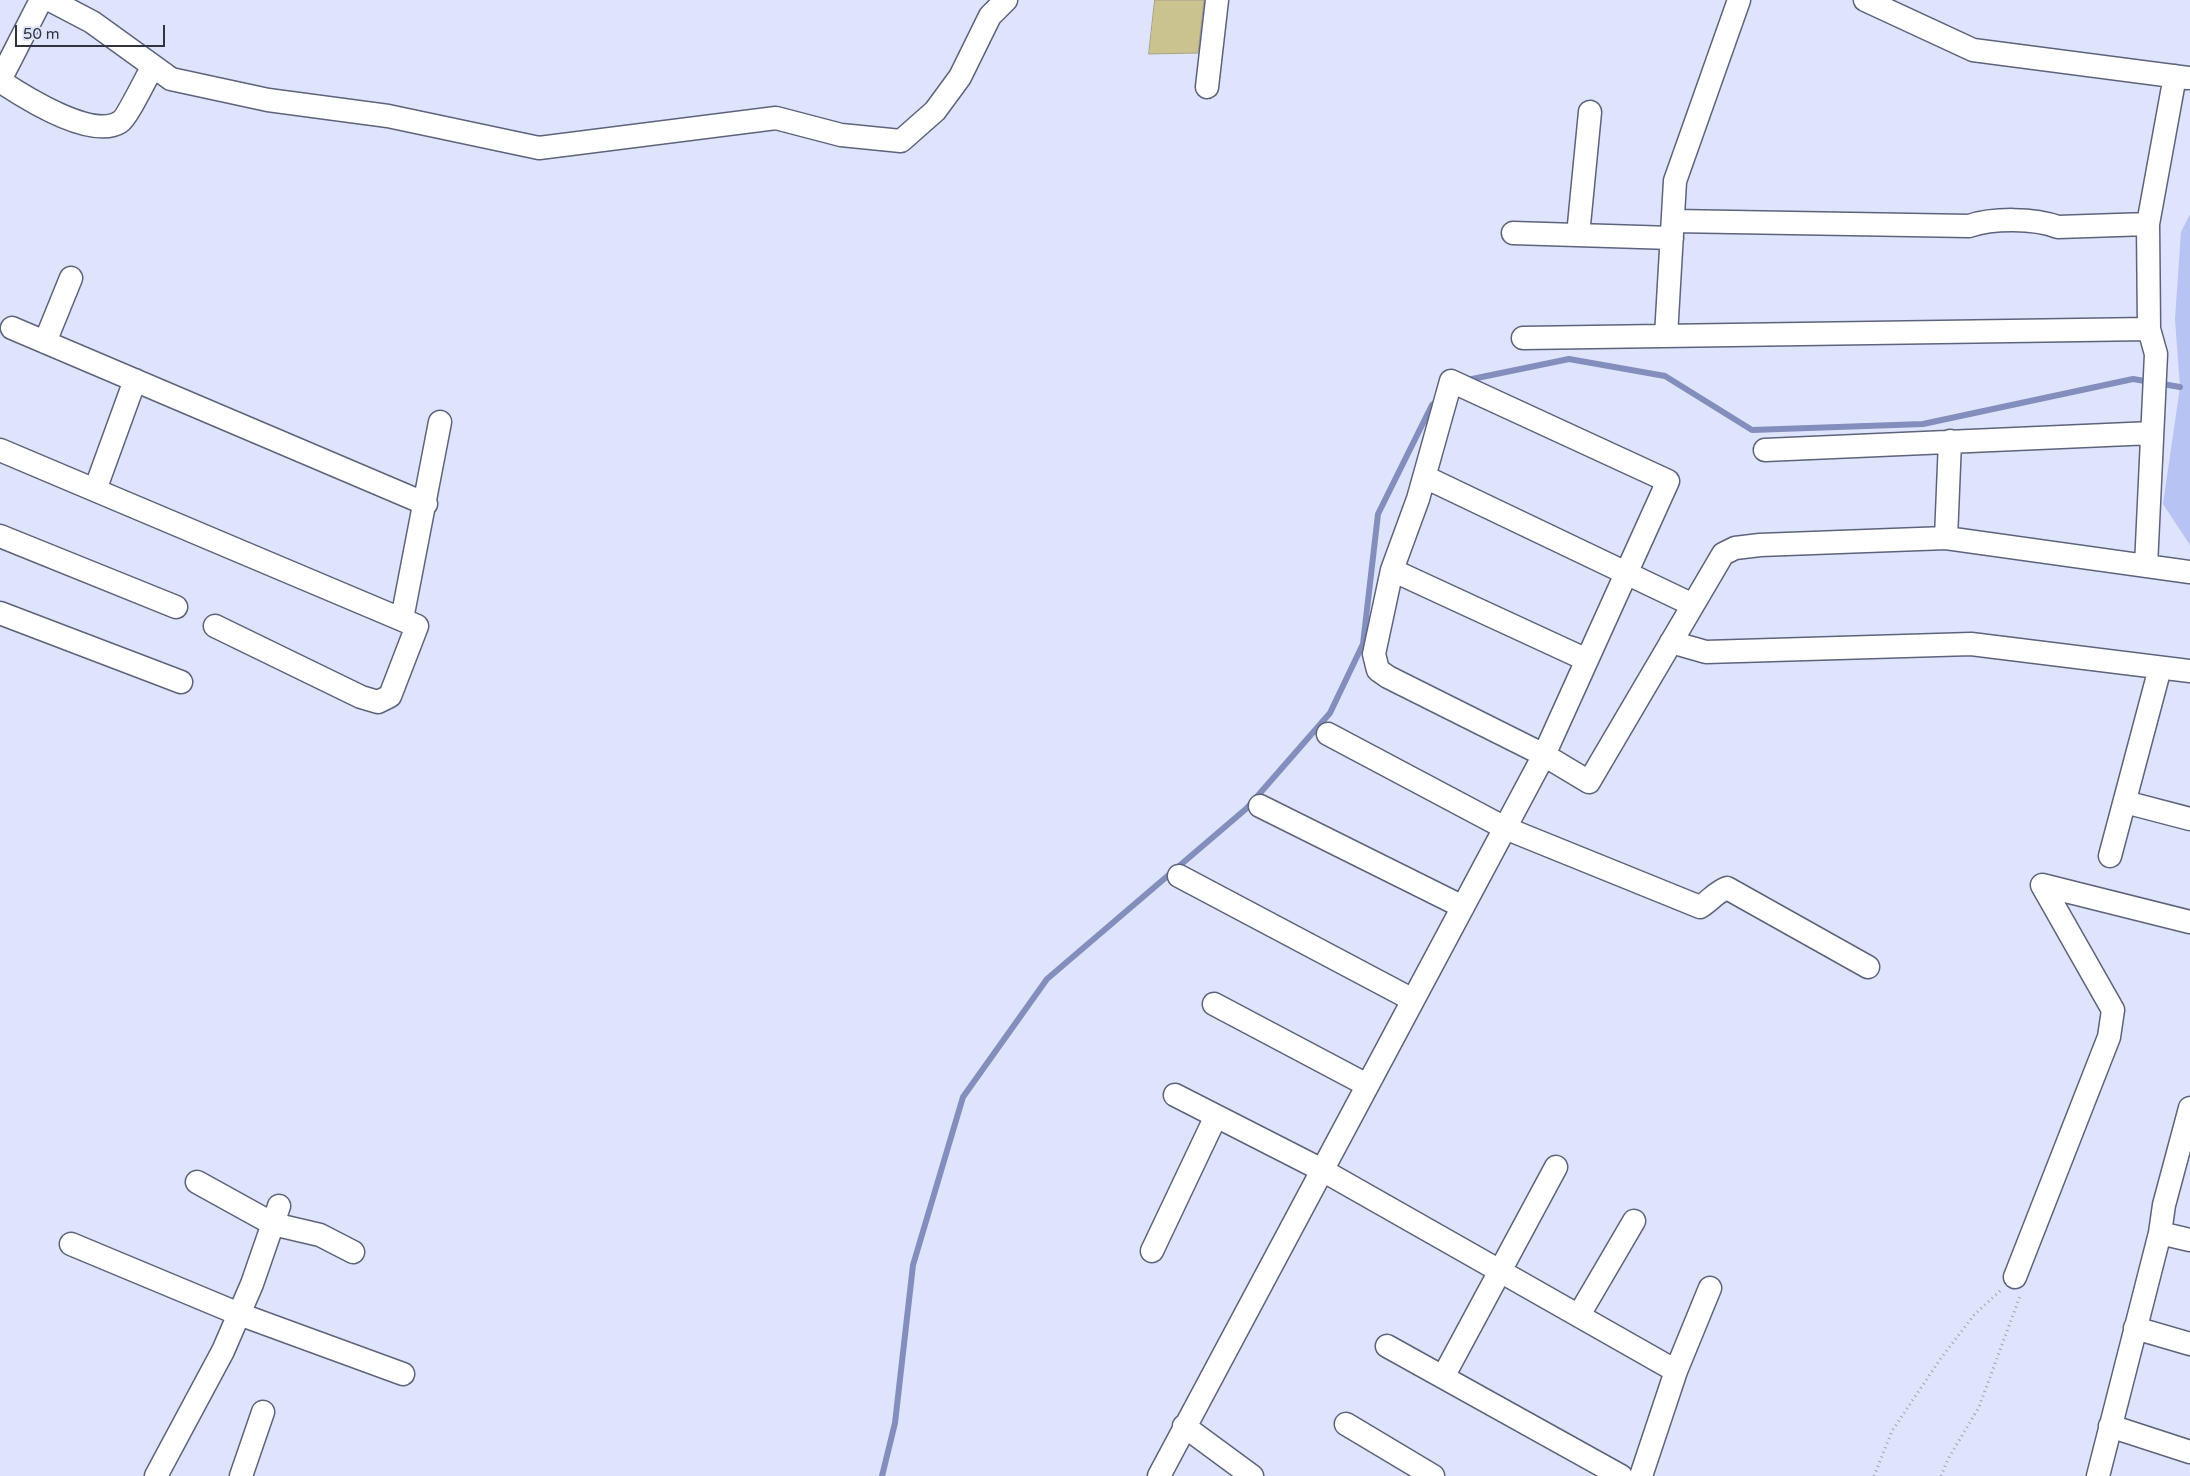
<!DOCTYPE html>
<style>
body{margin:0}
#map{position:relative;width:2190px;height:1476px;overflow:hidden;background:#dee4fb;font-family:"Varela Round",sans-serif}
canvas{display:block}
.scale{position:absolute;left:15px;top:25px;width:150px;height:22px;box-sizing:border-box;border:2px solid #31343f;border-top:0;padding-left:6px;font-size:15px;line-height:18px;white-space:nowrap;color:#31343f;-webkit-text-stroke:4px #dee4fb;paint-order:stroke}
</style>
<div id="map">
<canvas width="2190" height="1476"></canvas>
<div class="scale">50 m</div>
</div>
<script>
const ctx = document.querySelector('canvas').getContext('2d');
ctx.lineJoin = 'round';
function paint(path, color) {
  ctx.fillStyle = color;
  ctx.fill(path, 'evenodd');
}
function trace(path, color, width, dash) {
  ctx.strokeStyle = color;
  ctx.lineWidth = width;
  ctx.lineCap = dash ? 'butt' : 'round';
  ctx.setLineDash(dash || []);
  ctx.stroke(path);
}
const green = new Path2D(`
 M2190,214V545L2163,504L2180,387L2175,319L2181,232Z`);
const stream = new Path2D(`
 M1467,382L1472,379L1569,359L1665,376L1752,430L1923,424L2133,379L2180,387
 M882,1476L895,1423L913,1265L963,1097L1047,979L1247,808L1330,713L1363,644L1378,514L1432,405L1439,400`);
const building = new Path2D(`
 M1155,0H1204L1198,53L1149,54Z`);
const path = new Path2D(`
 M1874,1476L1892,1431L1941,1358L1974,1315L2001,1290
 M1941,1476L1948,1459L1979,1407L2020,1296`);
const street = new Path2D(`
 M50,0L92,22L171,79L268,100L388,116L539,148L776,118L841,135L901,141L935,111L960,77L990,16L1006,0
 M1865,0L1973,50L2188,78
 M0,80L41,0
 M0,81C24,97 92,140 120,122C127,118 147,76 153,66
 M1207,87L1217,0
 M1673,221L1969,226C1993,218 2034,218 2058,227L2148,224
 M1513,233L1672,238
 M1578,235L1590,112
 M12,328L426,504
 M1666,336L1675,181L1739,0
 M1523,338L2149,329
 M45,342L71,278
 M0,450L417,626L390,696L378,702L361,697L215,626
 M1765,450L2152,433
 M1425,477L1693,605
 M95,490L135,380
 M0,536L176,607
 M1946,538L1950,441
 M2146,566L2156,354L2149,329L2148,224L2175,76
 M1392,570L1587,660
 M0,613L181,682
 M402,619L440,422
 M1671,642L1706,652L1971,644L2190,671
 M1328,734L1505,828L1700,907C1710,901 1716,892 1727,888L1868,967
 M2125,802L2190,819
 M1260,806L1463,907
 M2110,856L2160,668
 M1179,876L1413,1000
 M1214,1004L1367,1085
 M1175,1095L1322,1170L1676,1371
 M197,1182L273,1224L320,1235L353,1252
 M2160,1233L2190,1240
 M71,1244L239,1314L403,1374
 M1152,1251L1216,1116
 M2015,1277L2109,1037L2113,1010L2042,885L2190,922
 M1579,1315L1634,1221
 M2135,1328L2190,1344
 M1387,1346L1621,1476
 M1443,1377L1556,1167
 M1346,1424L1433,1476
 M1184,1426L1252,1476
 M2110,1426L2190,1452
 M156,1476L223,1351L252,1284L279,1206
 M241,1476L263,1412
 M1159,1476L1544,755L1668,481L1451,381L1418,499L1392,570L1374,654L1378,670L1388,677L1544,755L1589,782L1723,554L1735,548L1760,545L1946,538L2190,572
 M1641,1476L1676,1371L1710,1288
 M2098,1476L2160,1233L2164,1205L2190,1108`);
paint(green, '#b7c3f2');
trace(stream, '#838ebd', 6);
paint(building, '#cbc38f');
trace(building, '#a6a286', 1);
trace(street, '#5c637b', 25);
trace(path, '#9da2b5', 3, [1, 4]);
trace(street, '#fff', 22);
</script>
